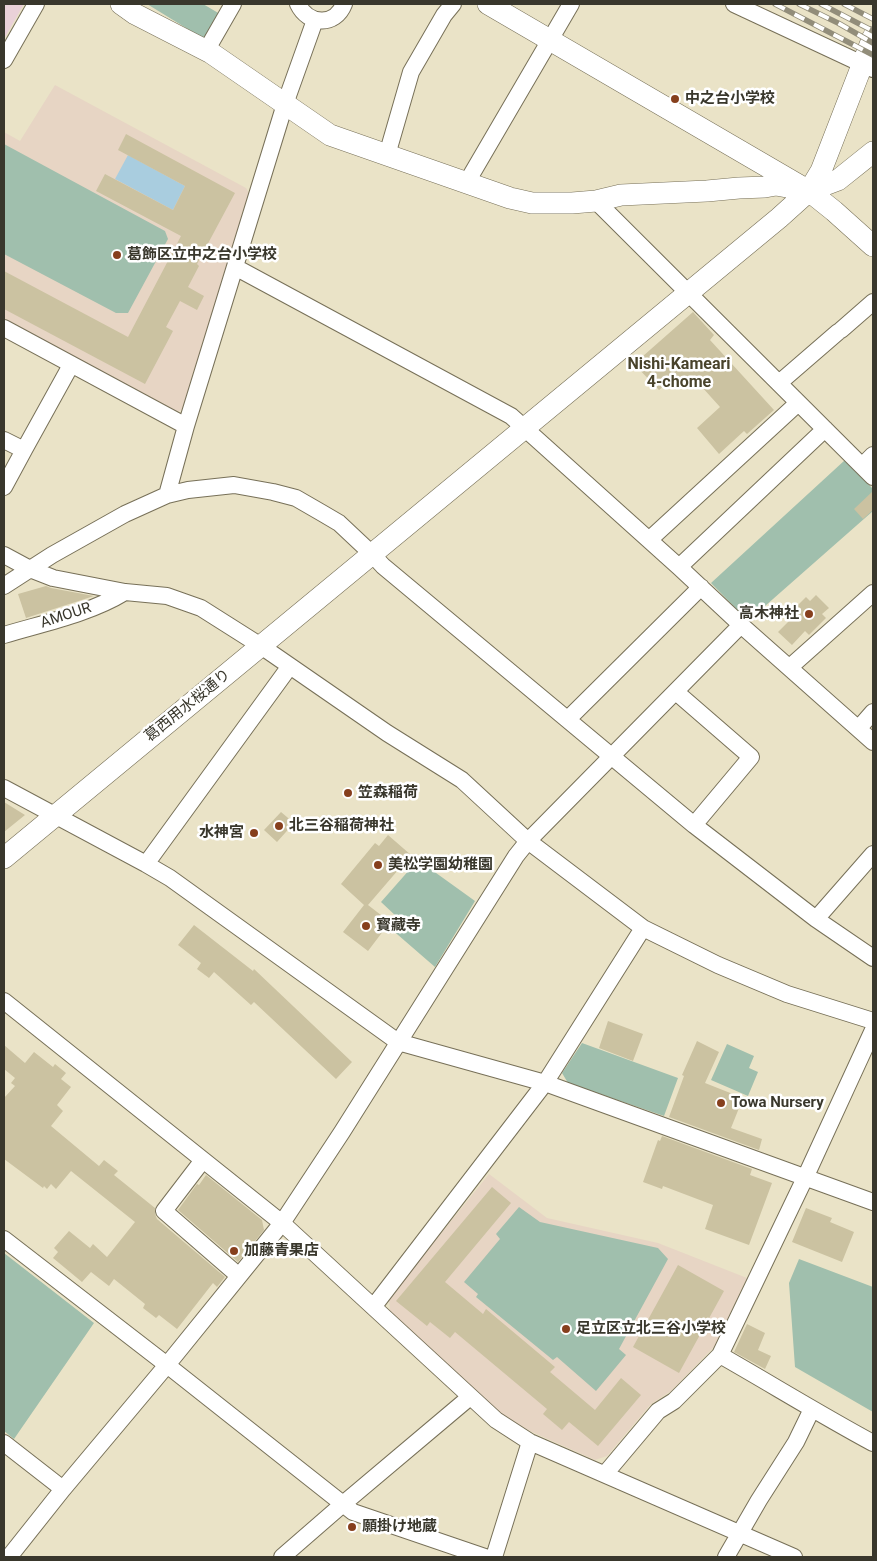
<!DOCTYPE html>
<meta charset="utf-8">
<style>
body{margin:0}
#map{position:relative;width:877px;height:1561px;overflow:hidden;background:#eae3c7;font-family:Roboto,sans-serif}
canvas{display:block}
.frame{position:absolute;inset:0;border:5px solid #39372c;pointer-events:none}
</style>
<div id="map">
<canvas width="877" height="1561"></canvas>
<div class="frame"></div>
</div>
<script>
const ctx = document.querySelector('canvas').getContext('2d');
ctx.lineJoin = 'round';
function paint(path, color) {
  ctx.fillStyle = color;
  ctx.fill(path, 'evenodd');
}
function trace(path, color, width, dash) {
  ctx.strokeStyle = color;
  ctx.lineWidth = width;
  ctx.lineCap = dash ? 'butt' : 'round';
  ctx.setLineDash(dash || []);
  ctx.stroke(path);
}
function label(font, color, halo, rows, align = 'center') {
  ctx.font = font + ' Roboto,"Noto Sans JP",sans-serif';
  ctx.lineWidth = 5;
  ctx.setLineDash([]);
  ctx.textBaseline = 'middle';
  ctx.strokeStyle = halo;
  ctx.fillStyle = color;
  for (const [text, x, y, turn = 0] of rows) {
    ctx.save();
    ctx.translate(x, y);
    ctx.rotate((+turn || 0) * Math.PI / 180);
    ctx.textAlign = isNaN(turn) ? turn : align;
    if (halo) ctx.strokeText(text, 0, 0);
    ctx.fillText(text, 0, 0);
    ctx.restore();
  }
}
const education = new Path2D(`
 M55,85L246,188L249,193L183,409L176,413L4,318V132L20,141Z
 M489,1174L547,1218L658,1243L747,1278L714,1347L671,1391L651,1404L607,1456L595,1460L532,1432L497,1412L390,1312L389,1298Z`);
const medical = new Path2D(`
 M4,4H24L4,39Z`);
const green = new Path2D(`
 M147,4H203L220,14L204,39Z
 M4,144L165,231L168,239L128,313H116L4,254Z
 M845,460L873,489V511L748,621L711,583Z
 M418,860L475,901L435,967L390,928L397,917L381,902Z
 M582,1043L678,1078L664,1116L568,1083L562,1073Z
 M727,1044L754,1056L749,1068L758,1072L748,1096L711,1080Z
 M519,1207L540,1222L658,1248L668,1259L619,1349L626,1355L596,1391L557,1357L553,1360L476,1297L478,1294L464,1282L500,1239L496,1234Z
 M4,1253L94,1323L14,1439L4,1431Z
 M799,1259L873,1287V1412L795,1367L789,1283Z`);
const water = new Path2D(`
 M128,155L185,186L173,210L115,179Z`);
const building = new Path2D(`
 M126,134L235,193L197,264L199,266L188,287L204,296L197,310L180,301L166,327L173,331L145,384L4,309V271L128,337L181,236L96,191L105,174L173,210L185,186L118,150Z
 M693,312L714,335L710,340L774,410L747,434L744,431L719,454L697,428L720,407L692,376L678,388L671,380L659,390L634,364Z
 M873,491V510L863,519L854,509Z
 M46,586L51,588L94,596L26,618L18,594Z
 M816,595L829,608L822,614L826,618L809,635L805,631L792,645L778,632L792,618L788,615L806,597L810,601Z
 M4,802L25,815L4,832Z
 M281,812L294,823L277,842L264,830Z
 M388,835L411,855L368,905L390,922L368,951L343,932L364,905L341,884L375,843L379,846Z
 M194,925L253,971L254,969L352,1062L336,1079L254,1002L251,1005L214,972L209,978L197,969L201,963L178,945Z
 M608,1021L643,1034L633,1061L599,1048Z
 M697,1041L719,1052L705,1083L743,1098L731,1128L762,1139L759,1150L669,1117L684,1076L682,1075Z
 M4,1045L25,1063L34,1052L53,1067L55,1064L66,1073L61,1079L71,1087L57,1105L63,1111L51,1126L99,1166L104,1160L118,1171L114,1175L155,1208V1214L157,1219L225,1277L217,1287L213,1283L177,1329L159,1315L156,1318L143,1308L145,1304L114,1279L109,1286L91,1272L82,1282L53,1258L58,1252L54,1248L69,1231L90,1248L93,1244L107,1257L135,1222L71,1171L56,1189L51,1184L47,1189L44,1186L43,1188L4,1159V1098L15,1086L11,1083L15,1078L4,1069Z
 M662,1136L752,1169L750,1175L772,1183L749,1245L705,1229L713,1205L663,1186L662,1189L643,1182L658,1140L660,1141Z
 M206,1175L262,1220L264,1230L238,1262L178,1210L197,1184L199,1185Z
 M492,1187L511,1203L445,1282L483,1314L486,1309L555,1367L550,1372L595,1410L621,1378L641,1395L598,1446L569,1422L562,1430L543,1414L547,1409L455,1332L450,1338L430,1322L427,1326L396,1301Z
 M806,1208L832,1218L830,1222L854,1232L842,1262L792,1242Z
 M678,1265L724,1291L679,1373L633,1347Z
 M747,1324L765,1333L758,1350L771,1356L765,1369L734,1352Z`);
const minor = new Path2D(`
 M298,4C308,25 335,27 344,4
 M734,4L873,69
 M206,51L233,4
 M4,60L36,4
 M387,155L411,72L444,15L453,4
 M467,182L571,4
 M596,201L873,477
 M235,267L511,416L679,567L741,625L873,742
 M4,328L186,426
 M841,330L873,302
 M779,383L838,332
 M4,440L24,450L71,365
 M862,466L873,455
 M4,487L24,450
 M167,495L186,426L285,104L315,20
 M649,540L798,403
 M4,555L30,569L53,578L125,592L167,596L201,608L261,646L387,733L462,780L528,841L643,928L718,965L787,994L873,1021
 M679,567L825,429
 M4,586L52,555L125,514L167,495L188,490L234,485L273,492L296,498L322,513L339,523L372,554L383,566L694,825L816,919L873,958
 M4,635C44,623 89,614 125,592
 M790,667L873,593
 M676,692L751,757L694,825
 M568,719L701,587
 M859,728L873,712
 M4,788L146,864L170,878L398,1042L545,1083L873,1202
 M146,864L290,666
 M816,919L873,854
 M4,1001L282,1223L496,1420L530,1442L794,1557
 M203,1160L164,1211L239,1276
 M4,1239L167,1365L353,1512L485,1557
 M374,1306L545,1083L643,928
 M720,1355C771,1384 821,1415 873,1443
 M4,1443L63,1489
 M605,1474L658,1411L674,1401L720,1355L805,1178L873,1030
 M9,1557L63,1489L167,1365L282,1223L342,1132L516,856L528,841L741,625
 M282,1557L343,1504L470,1397
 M494,1557L530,1442
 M726,1557L759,1500L796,1442L812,1409`);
const tertiary = new Path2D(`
 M121,4L135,14L211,53L330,135L510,198L532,203H572L596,201L621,195L707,191L739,188L765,187L776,185L809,191L834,211L873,246
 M488,4L809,191L838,180L873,152
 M4,858L779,218L809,191L821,171L873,37`);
const rail = new Path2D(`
 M775,4L873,55
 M799,4L838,23L873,43
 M821,4L873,31
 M844,4L873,19`);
const markers = [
 [675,99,5,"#863f1d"],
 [117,255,5,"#863f1d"],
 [809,614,5,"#863f1d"],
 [348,793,5,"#863f1d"],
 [279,826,5,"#863f1d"],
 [254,833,5,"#863f1d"],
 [378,865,5,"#863f1d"],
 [366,926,5,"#863f1d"],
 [721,1103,5,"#863f1d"],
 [234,1251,5,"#863f1d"],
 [566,1329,5,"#863f1d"],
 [352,1527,5,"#863f1d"]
];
const poiNames = [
 ["中之台小学校",685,99],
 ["葛飾区立中之台小学校",127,255],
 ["高木神社",799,614,"right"],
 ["笠森稲荷",358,793],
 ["北三谷稲荷神社",289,826],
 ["水神宮",244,833,"right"],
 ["美松学園幼稚園",388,865],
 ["寳藏寺",376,926],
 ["Towa Nursery",731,1103],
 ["加藤青果店",244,1251],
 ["足立区立北三谷小学校",576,1329],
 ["願掛け地蔵",362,1527]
];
const streetNames = [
 ["AMOUR",66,616,-18],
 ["葛西用水桜通り",188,706,-39]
];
const neighbourhoodNames = [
 ["Nishi-Kameari",679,365],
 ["4-chome",679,383]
];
paint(education, '#e7d5c4');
paint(medical, '#ead1d8');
paint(green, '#a0bfad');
paint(water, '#a9cddf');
paint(building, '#cbc2a1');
trace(minor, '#777058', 18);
trace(tertiary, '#777058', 22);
trace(minor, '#fff', 16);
trace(tertiary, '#fff', 21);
trace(rail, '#928d7a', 5.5);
trace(rail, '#fff', 4, [11]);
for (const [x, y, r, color] of markers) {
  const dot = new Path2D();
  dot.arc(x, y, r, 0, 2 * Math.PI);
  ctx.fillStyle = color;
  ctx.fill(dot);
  trace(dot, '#fff', 2);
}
label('bold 15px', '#39372c', '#fff', poiNames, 'left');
label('15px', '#39372c', '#fff', streetNames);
label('bold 16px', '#49432b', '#fff', neighbourhoodNames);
</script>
